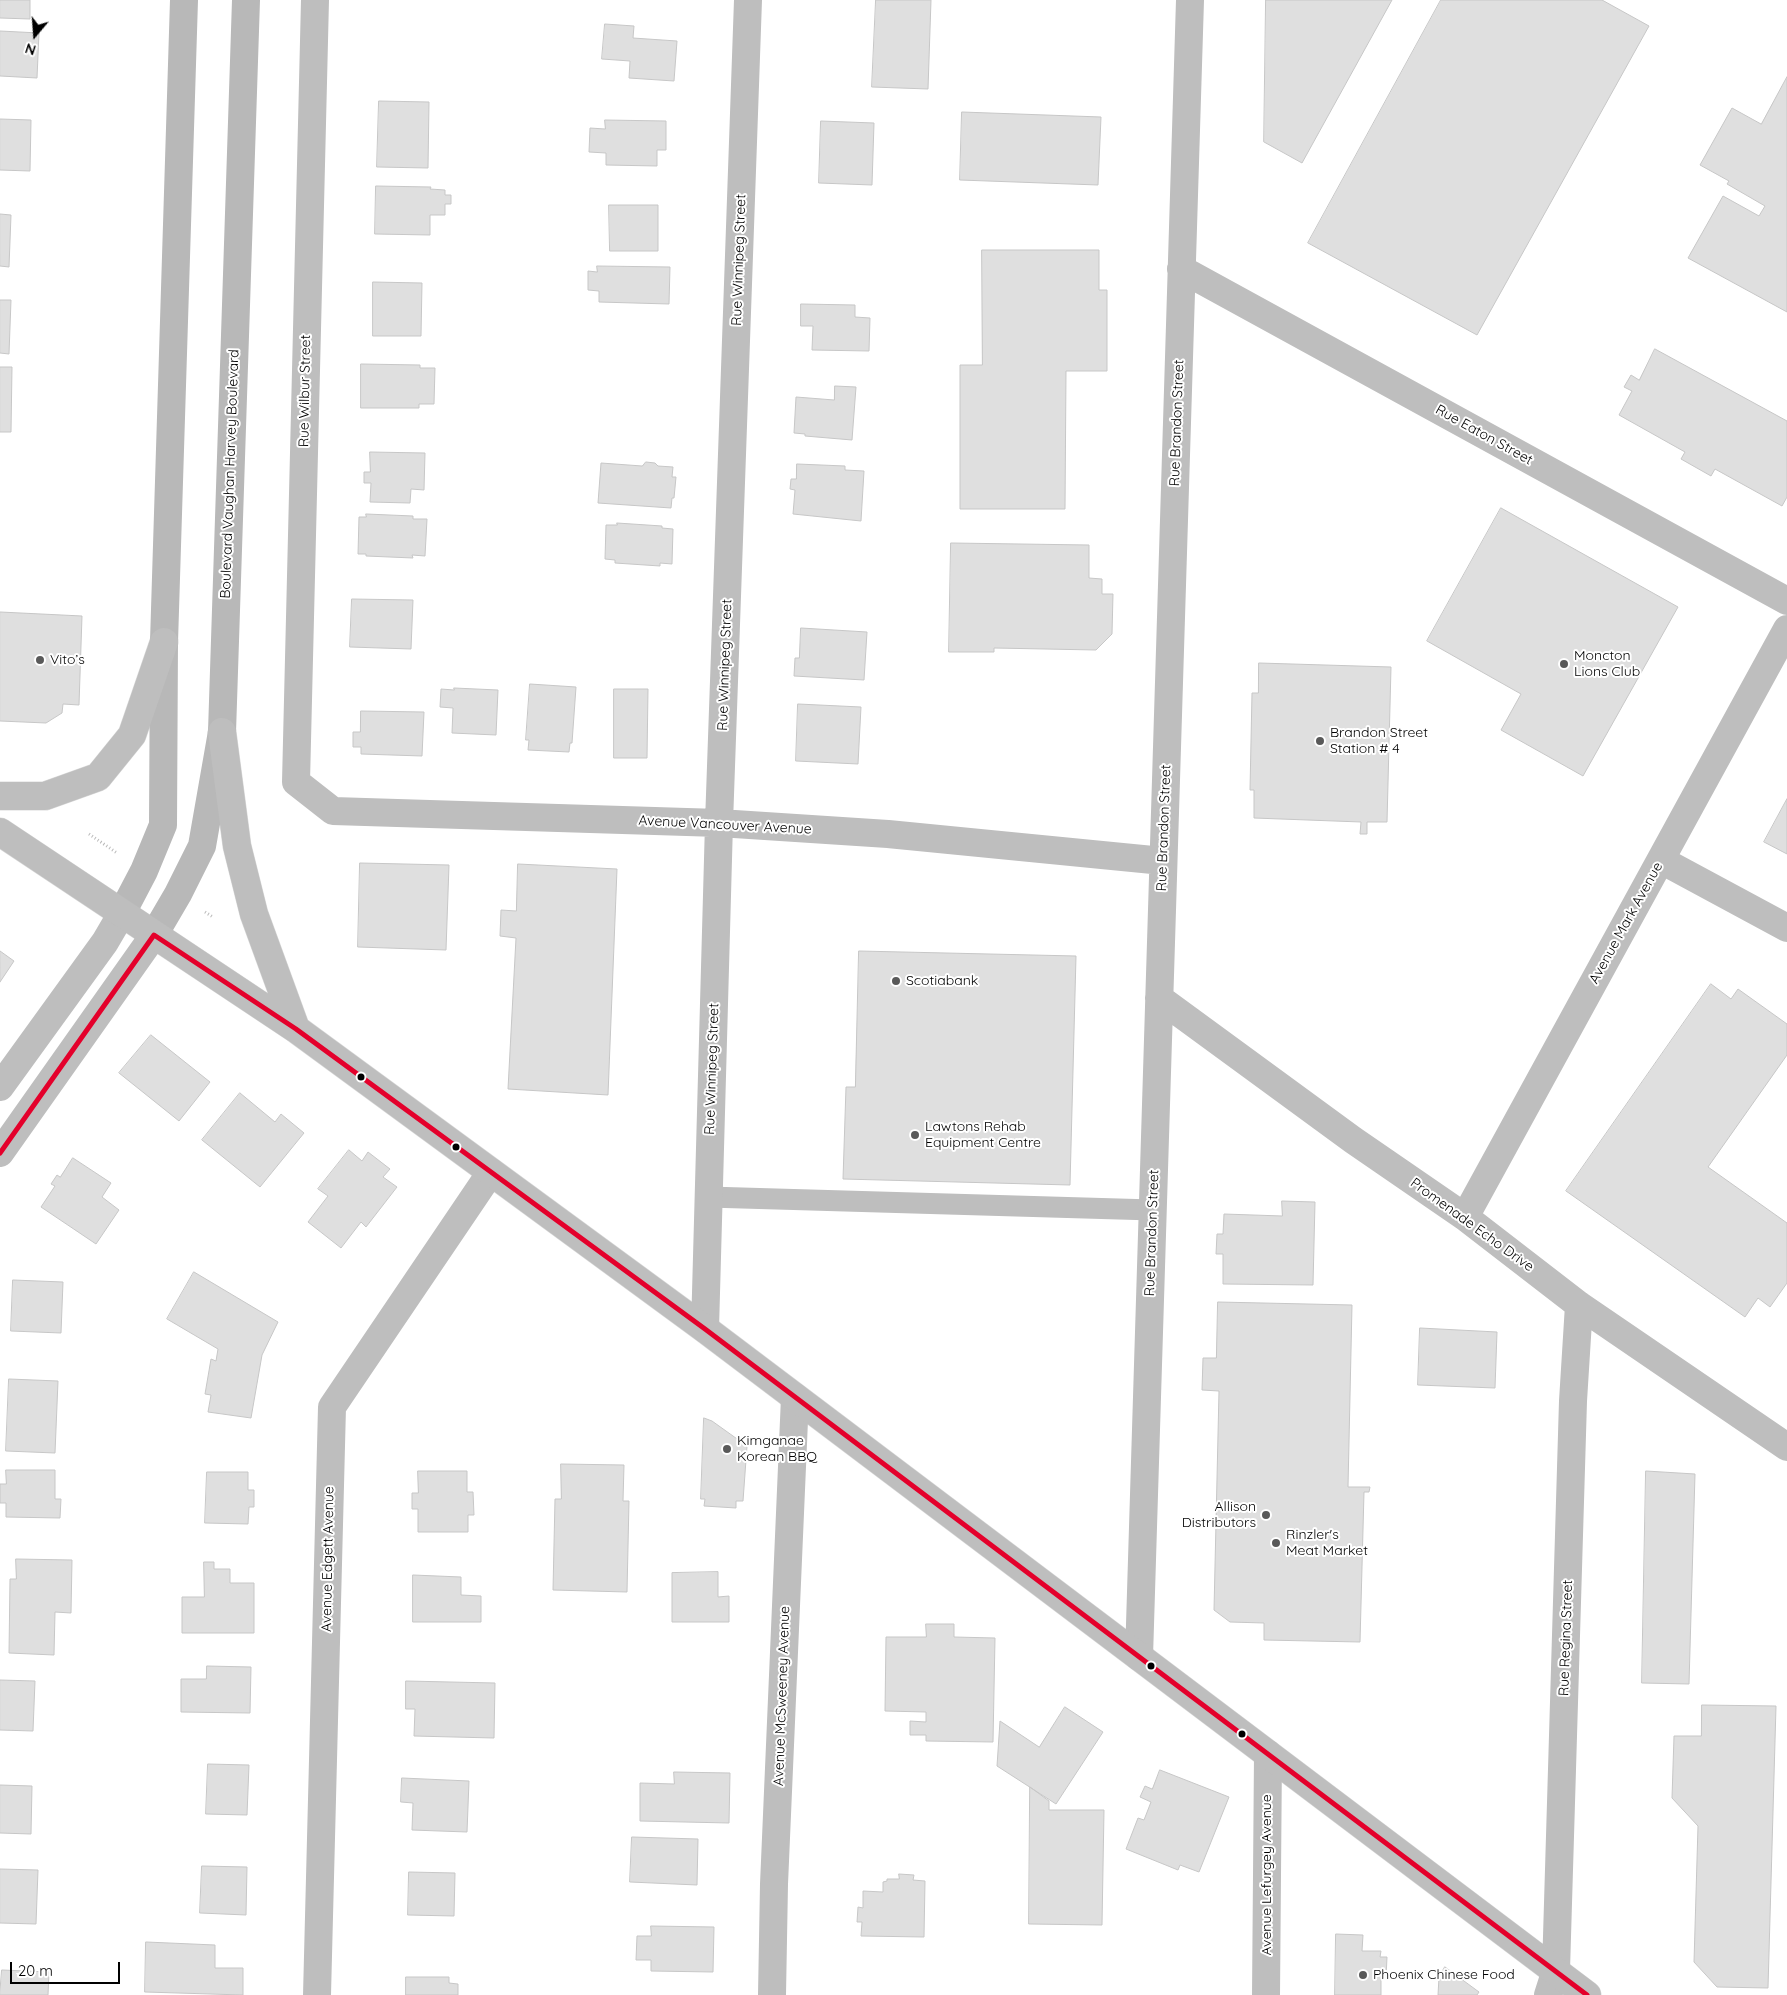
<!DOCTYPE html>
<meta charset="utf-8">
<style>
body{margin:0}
#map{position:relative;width:1787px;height:1995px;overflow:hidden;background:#fff;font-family:Quicksand,sans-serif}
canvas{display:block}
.north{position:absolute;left:10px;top:10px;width:50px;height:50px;-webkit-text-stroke:4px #fff;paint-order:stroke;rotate:198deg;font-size:14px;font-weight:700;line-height:20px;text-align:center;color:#000}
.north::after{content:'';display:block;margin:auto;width:18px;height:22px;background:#000;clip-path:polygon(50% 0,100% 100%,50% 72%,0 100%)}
.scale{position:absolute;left:10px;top:1962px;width:110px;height:22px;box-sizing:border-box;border:2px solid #000;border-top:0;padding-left:6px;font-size:15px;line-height:18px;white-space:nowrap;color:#000;-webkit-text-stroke:4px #fff;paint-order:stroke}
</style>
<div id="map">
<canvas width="1787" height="1995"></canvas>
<div class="north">N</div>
<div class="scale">20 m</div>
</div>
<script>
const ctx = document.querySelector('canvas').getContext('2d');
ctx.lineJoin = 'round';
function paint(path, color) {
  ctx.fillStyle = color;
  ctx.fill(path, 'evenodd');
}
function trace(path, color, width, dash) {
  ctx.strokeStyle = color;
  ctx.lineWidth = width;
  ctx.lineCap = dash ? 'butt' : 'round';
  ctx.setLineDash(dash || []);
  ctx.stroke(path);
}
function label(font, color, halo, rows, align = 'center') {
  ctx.font = font + ' Quicksand,sans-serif';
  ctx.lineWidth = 4;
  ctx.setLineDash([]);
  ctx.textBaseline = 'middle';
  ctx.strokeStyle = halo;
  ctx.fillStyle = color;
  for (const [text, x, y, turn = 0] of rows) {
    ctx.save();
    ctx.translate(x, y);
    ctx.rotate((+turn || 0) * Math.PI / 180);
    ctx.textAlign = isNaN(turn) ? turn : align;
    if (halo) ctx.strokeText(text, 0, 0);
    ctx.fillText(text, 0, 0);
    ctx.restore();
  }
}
const building = new Path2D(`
 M0,0H30V19L0,18Z
 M876,0H931L928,89L872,87Z
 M1266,0H1392L1302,163L1264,142Z
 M1441,0H1602L1649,26L1477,335L1308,243Z
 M605,24L634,26L633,38L677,41L674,81L629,78L630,61L602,59Z
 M0,31L39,33L37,78L0,76Z
 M1787,77V312L1688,258L1723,196L1759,216L1765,206L1727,184L1729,181L1700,165L1732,108L1761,124Z
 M379,101L429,102L428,168L377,167Z
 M962,112L1101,117L1098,185L960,180Z
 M0,119L31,120L30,171L0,170Z
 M605,120L666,121V150H657V166L606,165V153L589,152L590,128L605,129Z
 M821,121L874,123L872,185L819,183Z
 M376,186L431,187L430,189L445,190V195H451V204H445V215H430V235L375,234Z
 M609,205H658V251H610Z
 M0,214L11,215L9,267L0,266Z
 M982,250H1099V290H1107V371H1066L1065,509H960V365H982Z
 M597,266L670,267L669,304L599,302V291L588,290V271L597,272Z
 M373,282L422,283L421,336H373Z
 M0,300H11L9,354L0,353Z
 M801,304L855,305V317L870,318L869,351L812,350L813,326H801Z
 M1655,349L1787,421V497L1782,506L1715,469L1711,476L1681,459L1685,452L1619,415L1632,391L1624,387L1631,375L1639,380Z
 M361,364L420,365V368H435L434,404H419V408H361Z
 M0,367H12L11,432H0Z
 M835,386L856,387L852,440L805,436V434L794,433L796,397L834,400Z
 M370,452L425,453L424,490L411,489L410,503L370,502L371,483H364V472H370Z
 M646,462L655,463L658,466L673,467L672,477H676L674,498H672L671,508L598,503L601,463L642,466Z
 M797,464L845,466V470L864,471L861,521L793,514L795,490L790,489L791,479H796Z
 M1501,508L1678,607L1583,776L1501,730L1521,694L1427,641Z
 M366,514L413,516V519H427L425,556L412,555L413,558L366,556V554H358L359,517H366Z
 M617,523L662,526V528L673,529L672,564L660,563V566L615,563V560L605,559L606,525H617Z
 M951,543L1089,545V578L1102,579V594H1113L1112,634L1096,650L994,648V652H949Z
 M352,599L413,600L411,649L350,647Z
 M0,612L82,616L79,705L63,704L62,713L46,723L0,721Z
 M801,628L867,632L864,680L794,676L795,658H799Z
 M1259,663L1391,667L1387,822H1367V834H1360L1361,822L1254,818V790H1250L1252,693H1258Z
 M530,684L576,687L572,743H570L569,752L528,750L529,740H526Z
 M454,688L498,690L496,735L452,733L453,708L440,707L441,689L454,690Z
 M614,689H648L647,758H614Z
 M798,704L861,707L858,764L796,761Z
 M361,711L424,712L422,756L361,754V747H353V732H360Z
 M1787,799V854L1764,842Z
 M360,863L449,865L446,950L358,947Z
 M518,864L617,869L608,1095L508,1089L516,938L500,936L501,910L516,911Z
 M0,951L14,961L0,982Z
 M859,951L1076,956L1070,1185L843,1179L846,1087H855Z
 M1711,984L1731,999L1738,989L1787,1024V1055L1708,1167L1787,1223V1283L1770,1307L1758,1298L1745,1317L1566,1191Z
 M151,1035L210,1082L179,1121L119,1073Z
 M240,1093L275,1122L281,1114L304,1133L260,1187L202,1140Z
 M349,1150L362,1161L368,1152L390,1169L383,1177L397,1187L366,1227L361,1222L341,1248L308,1222L328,1196L318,1189Z
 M73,1158L111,1183L102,1197L119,1210L96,1244L41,1207L55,1186L51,1184L57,1175L60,1177Z
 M1282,1201L1315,1202L1313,1285L1223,1284V1254H1216L1217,1234H1223L1224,1214L1282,1216Z
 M194,1272L278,1322L262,1355L251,1418L208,1412L211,1395L205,1394L211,1359L216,1361L218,1349L167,1319Z
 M13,1280L63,1282L61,1333L11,1331Z
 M1218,1302L1352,1305L1348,1487H1370L1369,1492H1364L1360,1642L1264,1640V1623L1230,1622L1214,1610L1219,1391L1202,1390L1203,1358H1216Z
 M1420,1328L1497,1332L1495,1388L1418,1385Z
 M9,1379L58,1381L55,1453L6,1451Z
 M704,1418L712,1421L747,1446L743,1501H736V1508L704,1506L705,1499H701Z
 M561,1464L624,1465L623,1501H629L627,1592L553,1590L555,1499H561Z
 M6,1470H55V1499H61L60,1518L6,1517V1503H0V1484H6Z
 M418,1471H467V1492H473L474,1515H468V1532H418V1509H412V1493H418Z
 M1646,1471L1695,1474L1689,1684L1642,1683Z
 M207,1472H248V1490H254V1507H249L248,1524L205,1523Z
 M16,1559L72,1560L71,1613L55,1612L54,1655L9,1653L10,1579H16Z
 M204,1562H214V1569H230V1583H254V1633H182V1597H204Z
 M718,1572V1597L729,1596V1622H672V1573Z
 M413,1575L461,1577V1595L481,1596V1622H413Z
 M926,1624H954V1637L995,1638L993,1742L926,1741V1735H910V1721L926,1722V1712L885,1711L886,1637H926Z
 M207,1666L251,1667L250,1713L181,1712V1679H206Z
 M0,1680L35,1681L33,1731L0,1730Z
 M406,1681L495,1683L494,1738L414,1736L415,1709H406Z
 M1702,1705L1776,1706L1768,1988L1717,1987L1694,1962L1698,1826L1672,1798L1674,1736H1701Z
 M1065,1707L1103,1732L1056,1804L997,1766L1000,1721L1039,1747Z
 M208,1764L249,1765L247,1815L206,1814Z
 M1160,1770L1229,1797L1199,1872L1180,1865L1178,1870L1126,1849L1138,1818L1144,1820L1151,1802L1140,1797L1145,1786L1152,1789Z
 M674,1772L730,1773L729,1823L640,1821V1783L674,1784Z
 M402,1778L469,1781L467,1832L412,1830L413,1803L401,1802Z
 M0,1785L32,1786L31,1834L0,1833Z
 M1030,1787L1049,1801V1810H1104L1102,1925L1029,1924Z
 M632,1837L698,1839L697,1885L630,1882Z
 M202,1866L247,1867L246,1915L200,1913Z
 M0,1869L38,1870L36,1924L0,1923Z
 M409,1872L455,1873L454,1916L408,1915Z
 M899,1874L914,1875L913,1880L925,1881L924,1937L861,1936L862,1922H857L858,1907L863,1908V1891L883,1892V1882L887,1881V1879H899Z
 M651,1926L714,1927L713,1972L651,1971V1960H636L637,1936H651Z
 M1336,1934L1363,1935L1362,1951H1381L1380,1957H1387L1386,1978H1381V1995H1335Z
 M146,1942L215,1945V1968H243V1995L145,1992Z
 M1445,1967L1479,1992L1477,1995H1438L1439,1977Z
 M2,1970L49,1972L48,1995H0Z
 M406,1977H449V1983L458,1984V1995H406Z`);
const path = new Path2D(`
 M89,834L117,853
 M205,912L213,917`);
const service = new Path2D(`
 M708,1197L1153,1210`);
const minor = new Path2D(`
 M315,0L296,782L333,811L719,823L888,834L1163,861
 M1181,269L1787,601
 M1661,860L1787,928
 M1159,998L1353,1140L1465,1217L1579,1305L1787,1447
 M1465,1217L1787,629
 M705,1329L719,823L748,0
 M1139,1657L1190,0
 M317,1995L332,1407L491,1172
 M772,1995L774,1884L795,1397
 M1266,1995L1268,1754
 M1548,1995L1556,1970L1573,1401L1579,1305`);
const tertiary = new Path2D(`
 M0,1087L105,942L122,913
 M0,1153L154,935`);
const secondary = new Path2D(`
 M122,913L144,871L163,825L164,642L184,0
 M154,935L178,894L202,846L222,732L246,0`);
const primary = new Path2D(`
 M222,732L237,846L254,914L296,1029
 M0,796H45L98,777L132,735L164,642
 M0,832L296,1029L491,1172L705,1329L1587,1995`);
const bus1 = new Path2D(`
 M0,1153L154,935L296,1029L705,1329L1587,1995`);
const markers = [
 [40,660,5,"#595959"],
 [1564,664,5,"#595959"],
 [1320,741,5,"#595959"],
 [896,981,5,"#595959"],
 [361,1077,4.5,"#000"],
 [915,1135,5,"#595959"],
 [456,1147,4.5,"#000"],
 [727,1449,5,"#595959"],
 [1266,1515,5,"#595959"],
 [1276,1543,5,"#595959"],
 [1151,1666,4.5,"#000"],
 [1242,1734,4.5,"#000"],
 [1363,1975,5,"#595959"]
];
const streetNames = [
 ["Rue Winnipeg Street",739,260,-88],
 ["Rue Wilbur Street",305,391,-89],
 ["Rue Brandon Street",1177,423,-88],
 ["Rue Eaton Street",1484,435,29],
 ["Boulevard Vaughan Harvey Boulevard",230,474,-88],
 ["Rue Winnipeg Street",725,665,-88],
 ["Avenue Vancouver Avenue",725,825,3],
 ["Rue Brandon Street",1164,828,-88],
 ["Avenue Mark Avenue",1626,923,-61],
 ["Rue Winnipeg Street",712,1069,-88],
 ["Promenade Echo Drive",1472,1225,36],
 ["Rue Brandon Street",1152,1233,-88],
 ["Avenue Edgett Avenue",328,1559,-89],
 ["Rue Regina Street",1566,1638,-88],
 ["Avenue McSweeney Avenue",782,1696,-88],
 ["Avenue Lefurgey Avenue",1267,1875,-90]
];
const poiNames = [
 ["Moncton",1574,656],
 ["Lions Club",1574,672],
 ["Vito’s",50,660],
 ["Brandon Street",1330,733],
 ["Station # 4",1330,749],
 ["Scotiabank",906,981],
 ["Lawtons Rehab",925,1127],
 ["Equipment Centre",925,1143],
 ["Kimganae",737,1441],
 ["Korean BBQ",737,1457],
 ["Allison",1256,1507,"right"],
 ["Distributors",1256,1523,"right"],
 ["Rinzler's",1286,1535],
 ["Meat Market",1286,1551],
 ["Phoenix Chinese Food",1373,1975]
];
paint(building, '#dfdfdf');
trace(building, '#c7c7c7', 1);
trace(primary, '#dbdbdb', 29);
trace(path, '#b9b9b9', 3, [1, 2.5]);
trace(service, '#bebebe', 21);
trace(minor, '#bebebe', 28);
trace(tertiary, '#bebebe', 28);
trace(secondary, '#b8b8b8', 28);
trace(primary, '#bebebe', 28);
trace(bus1, '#e4002b', 5);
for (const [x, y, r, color] of markers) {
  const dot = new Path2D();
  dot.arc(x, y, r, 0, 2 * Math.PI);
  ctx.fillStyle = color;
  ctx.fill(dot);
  trace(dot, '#fff', 2);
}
label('14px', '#000', '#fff', streetNames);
label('14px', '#000', '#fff', poiNames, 'left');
</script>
